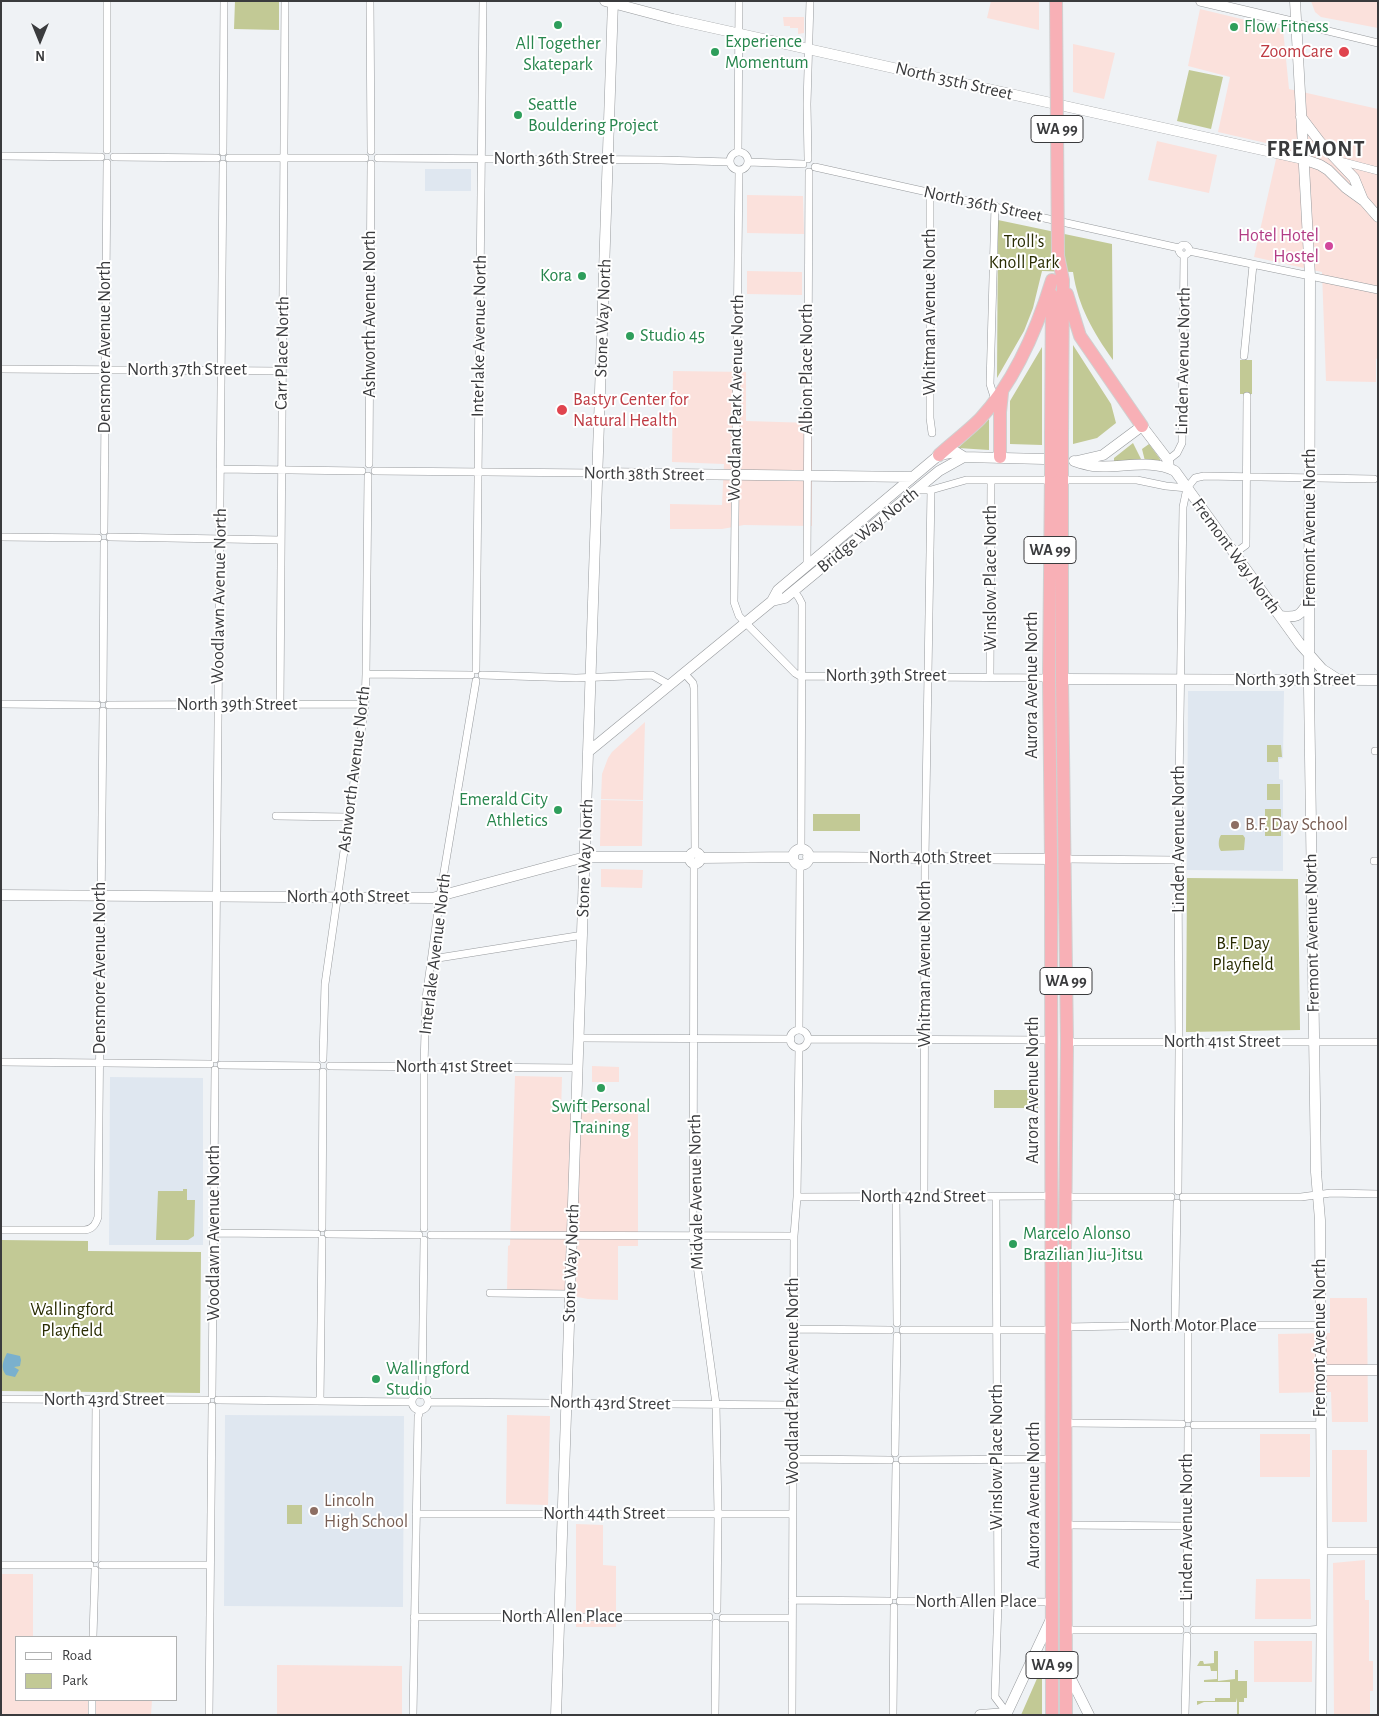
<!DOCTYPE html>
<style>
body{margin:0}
#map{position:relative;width:1379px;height:1716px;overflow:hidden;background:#eff2f5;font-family:"Alegreya Sans",sans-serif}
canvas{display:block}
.frame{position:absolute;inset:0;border:2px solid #3a3b3d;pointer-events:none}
.legend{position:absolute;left:15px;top:1636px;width:162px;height:65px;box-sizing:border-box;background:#fff;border:1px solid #b0b1b1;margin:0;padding:6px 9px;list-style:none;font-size:15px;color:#3a3b3d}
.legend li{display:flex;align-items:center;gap:10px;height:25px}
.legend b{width:25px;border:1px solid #b0b1b1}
.north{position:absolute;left:15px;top:15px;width:50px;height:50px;-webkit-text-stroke:4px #fff;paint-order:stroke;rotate:180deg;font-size:14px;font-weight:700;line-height:20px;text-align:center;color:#3a3b3d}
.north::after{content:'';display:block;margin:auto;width:18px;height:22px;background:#3a3b3d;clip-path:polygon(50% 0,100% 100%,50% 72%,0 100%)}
</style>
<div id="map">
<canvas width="1379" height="1716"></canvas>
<div class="frame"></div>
<ul class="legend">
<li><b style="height:6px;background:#fff"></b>Road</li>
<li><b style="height:14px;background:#c2c995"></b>Park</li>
</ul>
<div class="north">N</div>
</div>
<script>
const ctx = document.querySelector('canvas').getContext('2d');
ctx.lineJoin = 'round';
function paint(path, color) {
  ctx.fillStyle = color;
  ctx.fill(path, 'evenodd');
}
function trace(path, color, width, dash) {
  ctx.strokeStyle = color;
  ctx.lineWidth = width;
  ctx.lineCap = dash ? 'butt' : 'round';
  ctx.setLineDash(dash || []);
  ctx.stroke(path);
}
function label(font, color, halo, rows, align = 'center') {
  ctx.font = font + ' "Alegreya Sans",sans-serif';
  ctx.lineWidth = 4;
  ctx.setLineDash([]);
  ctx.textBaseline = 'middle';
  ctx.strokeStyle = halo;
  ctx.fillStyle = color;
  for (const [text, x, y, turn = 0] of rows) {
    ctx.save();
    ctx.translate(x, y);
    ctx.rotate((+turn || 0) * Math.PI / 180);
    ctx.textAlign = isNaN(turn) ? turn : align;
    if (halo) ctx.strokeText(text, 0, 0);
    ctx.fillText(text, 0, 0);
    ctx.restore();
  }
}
const commercial = new Path2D(`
 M991,1H1039V30L987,18Z
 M1311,1H1378V28L1321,17L1315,12Z
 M1200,9L1283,29L1289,89L1378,109V358L1376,359V382L1326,381L1322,272L1254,257L1279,146L1218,132L1230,77L1188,66Z
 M783,17H804V33L798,34V28H790V26H784Z
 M1073,44L1115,53L1104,99L1073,92Z
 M1157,141L1217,155L1209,193L1148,180Z
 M747,195L803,196L804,234L747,233Z
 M747,271L802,272V295L747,294Z
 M673,371L746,372V421L812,423V526L744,525L722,529H670V504L722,505L724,464L672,462Z
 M645,722L643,800L601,799L602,774L608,758L612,752Z
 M601,800L643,801L642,846H600Z
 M601,869L643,870L642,888L601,887Z
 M592,1066L619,1067V1082H592Z
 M515,1076L562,1077L561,1113H638V1246H618V1300L588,1299L551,1292L507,1291L508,1246L510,1245Z
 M1330,1298H1367L1368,1422H1332L1331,1392L1279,1393L1278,1334L1330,1333Z
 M507,1415L550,1416L548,1505L506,1504Z
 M1260,1434H1310V1477H1260Z
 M1332,1450H1367V1522H1332Z
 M576,1524L603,1525V1565L616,1566V1627H576Z
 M1365,1560V1600H1369V1661H1373V1691H1370V1715H1334L1333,1563Z
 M1,1574H33V1636L82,1637H16V1700H152L151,1715H1Z
 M1256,1579H1310L1311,1619H1255Z
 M1254,1641H1312V1682H1254Z
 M277,1665L402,1666V1715H277Z`);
const built = new Path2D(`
 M425,169H471V191H425Z
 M1188,691H1284L1283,758L1279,759V779L1283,780V871L1187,870Z
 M110,1077L203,1078V1245H109Z
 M225,1415L404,1416L403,1607L224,1606Z`);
const green = new Path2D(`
 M235,1H279V30L234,29Z
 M1189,70L1223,77L1211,129L1177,121Z
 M998,220L1112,244L1113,360C1093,332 1078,306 1073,272L1042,271L1033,308L1024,331L997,378Z
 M1073,345L1111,404L1116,423L1097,438L1073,444Z
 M1042,347V445L1010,444V401Z
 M1240,360H1252V394H1240Z
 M989,419V450L958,448Z
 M1133,443L1141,459L1139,461H1114V458Z
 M1149,444L1160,459V461H1145L1142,449Z
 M1267,745H1281L1282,757H1278V762H1267Z
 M1267,784H1280V800H1267Z
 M1265,809H1281V836H1265Z
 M813,814H860V831H813Z
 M1221,835H1243L1245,838L1244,850L1221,851C1218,848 1218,839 1221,835Z
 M1187,878L1298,879L1300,1030L1186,1032Z
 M994,1090H1038V1108H994Z
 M183,1189H187V1200H195L194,1236L188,1240H156L158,1191H183Z
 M1,1240L88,1241V1251L201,1252L200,1393L1,1391Z
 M287,1505H302V1524H287Z
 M1214,1651H1218V1681L1235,1679V1670H1238V1681H1247V1698H1244V1702H1239V1715H1237V1698L1236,1702H1204L1197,1705V1701H1215V1698H1230V1682H1204V1680L1217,1679V1671H1211L1210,1666H1197L1200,1661H1203L1204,1664L1214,1663Z
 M1042,1671V1715H1021L1039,1674Z`);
const water = new Path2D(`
 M7,1353L20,1356L21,1360L20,1366L14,1367L19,1370L15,1377L6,1375C0,1368 3,1361 7,1353Z`);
const street = new Path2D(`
 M107,1V150
 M370,1L371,151
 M1295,23L1378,43
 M730 161a9 9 0 1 1 18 0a9 9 0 1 1-18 0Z
 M223,152L224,1
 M738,152L739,1
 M1,156L101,157
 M114,157L217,158
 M229,158H365
 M378,158L661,160L730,162
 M808,159L807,104L810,1
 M1340,161L1378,171
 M748,162L803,164
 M815,167L1179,248
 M739,171L734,602L739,616L795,673L800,676L1049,678
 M930,192V418L932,433
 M995,206L990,384L995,400
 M1179 250a5 5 0 1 1 10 0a5 5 0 1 1-10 0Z
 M1189,251L1378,290
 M1244,356L1253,265
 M1,369L282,371
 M1168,460L1177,453L1182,443L1184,256
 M369,464L371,164
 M220,469L362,471
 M375,471L597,473
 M1062,480H1137L1166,486L1187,488
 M916,490H931L966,480H1051
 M104,531L107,163
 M1,537L98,538
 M110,537L281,540
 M1235,553L1246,545L1247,396
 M807,565L809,172
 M794,591L799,598L802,604L801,850
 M476,670L483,1
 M684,673L693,683L694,688L695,852
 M366,674L471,675
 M482,675L576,678L652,675L670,685
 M990,677L991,480
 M103,699L104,543
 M1,704L97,705
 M109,705L365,704
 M280,705L285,1
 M1375,751H1378
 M276,816L348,817
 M1064,859L1178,860
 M1374,861H1378
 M694,863L693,1236L716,1404L718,1514L717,1610
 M432,959L583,935
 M799,1030L800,865
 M790 1039a9 9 0 1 1 18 0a9 9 0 1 1-18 0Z
 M579,1038L791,1039
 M808,1039L1051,1040
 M1067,1042H1378
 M215,1059L223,164
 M323,1059L325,984L365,704L366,674L368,476
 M1,1062L210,1064
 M221,1065L317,1066
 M330,1066L578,1068
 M1178,1191L1179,1050L1178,860L1183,507L1187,488L1195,478L1204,476L1374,479
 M797,1197L1050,1196
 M896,1197L897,1323
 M924,1197L925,858L931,490
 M996,1197L998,1602L995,1697L1007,1713
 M1066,1197H1171
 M1183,1197H1301L1331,1193L1378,1194
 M322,1228L323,1072
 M424,1228V1066L426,998L440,896L476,681
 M1,1230H85C93,1229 96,1224 98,1217L103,711
 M214,1233L317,1234
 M328,1234L419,1235
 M431,1235L794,1236
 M490,1293L570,1294
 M1175,1325L1177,1203
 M1188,1325V1419
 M1066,1327L1175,1325H1320
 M793,1329L890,1330
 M903,1330H1052
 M412 1402a8 8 0 1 1 16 0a8 8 0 1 1-16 0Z
 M212,1395L215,1070
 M422,1395L424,1240
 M1,1399L207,1400
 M218,1400L412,1402
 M320,1401L322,1239
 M428,1402L792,1405
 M1066,1423L1182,1424
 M1194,1425H1321
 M895,1453L897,1336
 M792,1459L890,1460
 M902,1460L1052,1459
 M416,1514H792
 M1066,1525L1187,1526
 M1322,1551H1378
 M95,1559L96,1400
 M1,1565H90
 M102,1565H210
 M894,1596L896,1465
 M792,1600L889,1601
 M900,1601L1052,1602
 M414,1617H709
 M723,1618H791
 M1187,1623L1188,1430
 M1067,1630H1180
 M1194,1630H1310L1322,1629
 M93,1637L95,1570
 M92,1715V1700
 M209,1715L212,1406
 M413,1715L418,1417L420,1410
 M715,1715L716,1623
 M792,1715L794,1236L797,1197L799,1048
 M893,1715L894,1607
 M1185,1715L1187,1636`);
const secondary = new Path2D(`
 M605,1L673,19L1303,159L1320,165L1328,170L1346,188L1364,201L1378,217
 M1201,1L1295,23
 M1295,1L1310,276L1309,687L1316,1172L1320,1220L1322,1551L1321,1715
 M1301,117L1320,142L1354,178L1363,200
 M1074,461C1080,463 1086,465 1093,466C1119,469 1151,458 1175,471L1300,644L1322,669L1339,680
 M1077,461L1103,455L1142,426L1168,460L1169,468
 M597,473L913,477
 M772,601L785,598L939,471L964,457
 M1280,616C1298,618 1300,616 1309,601
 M1062,679L1378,680
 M588,752L772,601L778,590L939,455L956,452L964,457L1044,459
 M793 857a8 8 0 1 1 16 0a8 8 0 1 1-16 0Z
 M689.5 858a5.5 5.5 0 1 1 11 0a5.5 5.5 0 1 1-11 0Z
 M808,857L1051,859
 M700,858L793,857
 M1,895L432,898L585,857H689
 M1320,1370H1378
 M1067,1671L1089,1715
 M556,1715L613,1
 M980,1715L1007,1713
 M1006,1715L1051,1619`);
const highway = new Path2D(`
 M1058,256L1063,280L1062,435
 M1067,294L1080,336L1142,426
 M1051,435L1052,295
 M939,455C952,443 967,432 980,419C1015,381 1037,329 1052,280
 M1000,457V412L1002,393
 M1051,472L1049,678L1051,859L1052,1715
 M1062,472V679L1067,1042L1065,1248L1066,1715`);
const highwayBridge = new Path2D(`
 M1056,1L1058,256
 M1051,472V435
 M1062,472V435`);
const markers = [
 [558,25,5,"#2e9e5b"],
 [1234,27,5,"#2e9e5b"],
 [715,52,5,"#2e9e5b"],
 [1344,52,6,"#e0444e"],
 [518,115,5,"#2e9e5b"],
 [1329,246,5,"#d1479c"],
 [582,276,5,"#2e9e5b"],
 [630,336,5,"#2e9e5b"],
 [562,410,6,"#e0444e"],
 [558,810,5,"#2e9e5b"],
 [1235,825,5,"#8d6e63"],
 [601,1088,5,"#2e9e5b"],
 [1013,1244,5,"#2e9e5b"],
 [376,1379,5,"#2e9e5b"],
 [314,1511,5,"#8d6e63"]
];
const shields = [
 [1057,129,52],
 [1050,550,52],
 [1066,981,52],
 [1052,1665,52]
];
const shieldNames = [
 ["WA 99",1057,129],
 ["WA 99",1050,550],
 ["WA 99",1066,981],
 ["WA 99",1052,1665]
];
const leisureNames = [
 ["Flow Fitness",1244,27],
 ["Experience",725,42],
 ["Momentum",725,63],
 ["All Together",558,44,"center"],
 ["Skatepark",558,65,"center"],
 ["Seattle",528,105],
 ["Bouldering Project",528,126],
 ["Kora",572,276,"right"],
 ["Studio 45",640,336],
 ["Emerald City",548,800,"right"],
 ["Athletics",548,821,"right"],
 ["Swift Personal",601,1107,"center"],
 ["Training",601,1128,"center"],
 ["Marcelo Alonso",1023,1234],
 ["Brazilian Jiu-Jitsu",1023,1255],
 ["Wallingford",386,1369],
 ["Studio",386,1390]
];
const healthNames = [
 ["ZoomCare",1333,52],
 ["Bastyr Center for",573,400,"left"],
 ["Natural Health",573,421,"left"]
];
const streetNames = [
 ["North 35th Street",954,81,13],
 ["North 36th Street",554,159],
 ["North 36th Street",983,204,12],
 ["Whitman Avenue North",930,312,-90],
 ["Ashworth Avenue North",370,314,-90],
 ["Stone Way North",603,318,-88],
 ["Interlake Avenue North",479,336,-89],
 ["Densmore Avenue North",105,347,-90],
 ["Carr Place North",282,353,-89],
 ["Linden Avenue North",1183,361,-89],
 ["Albion Place North",807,369,-90],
 ["North 37th Street",187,370],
 ["Woodland Park Avenue North",736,398,-89],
 ["North 38th Street",644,474,1],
 ["Fremont Avenue North",1310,528,-90],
 ["Bridge Way North",868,530,-39],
 ["Fremont Way North",1236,556,54],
 ["Winslow Place North",991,578,-90],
 ["Woodlawn Avenue North",219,596,-89],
 ["North 39th Street",886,676],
 ["North 39th Street",1295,680],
 ["Aurora Avenue North",1032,685,-90],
 ["North 39th Street",237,705],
 ["Ashworth Avenue North",354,769,-83],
 ["Linden Avenue North",1179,839,-90],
 ["Stone Way North",585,858,-88],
 ["North 40th Street",930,858],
 ["North 40th Street",348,897],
 ["Fremont Avenue North",1312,933,-91],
 ["Interlake Avenue North",435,954,-83],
 ["Whitman Avenue North",925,964,-90],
 ["Densmore Avenue North",100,968,-90],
 ["North 41st Street",1222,1042],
 ["North 41st Street",454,1067],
 ["Aurora Avenue North",1033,1090,-90],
 ["Midvale Avenue North",696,1192,-91],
 ["North 42nd Street",923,1197],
 ["Woodlawn Avenue North",214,1233,-90],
 ["Stone Way North",571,1263,-88],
 ["North Motor Place",1193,1326],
 ["Fremont Avenue North",1320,1338,-90],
 ["Woodland Park Avenue North",793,1381,-90],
 ["North 43rd Street",104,1400],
 ["North 43rd Street",610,1403,1],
 ["Winslow Place North",997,1457,-90],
 ["Aurora Avenue North",1034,1495,-90],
 ["North 44th Street",604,1514],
 ["Linden Avenue North",1187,1527,-90],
 ["North Allen Place",976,1602],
 ["North Allen Place",562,1617]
];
const hotelNames = [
 ["Hotel Hotel",1319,236],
 ["Hostel",1319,257]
];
const parkNames = [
 ["Troll's",1024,242],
 ["Knoll Park",1024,263],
 ["B.F. Day",1243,944],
 ["Playfield",1243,965],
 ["Wallingford",72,1310],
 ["Playfield",72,1331]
];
const educationNames = [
 ["B.F. Day School",1245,825],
 ["Lincoln",324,1501],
 ["High School",324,1522]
];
const districtNames = [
 ["FREMONT",1316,149]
];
paint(commercial, '#fbe1dc');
paint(built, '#dfe7f0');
paint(green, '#c2c995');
paint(water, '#7ab0cd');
trace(street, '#979a9d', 8);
trace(secondary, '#979a9d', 11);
trace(highway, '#d0d0d0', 14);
trace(street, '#fff', 7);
trace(secondary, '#fff', 10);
trace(highway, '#f8b0b6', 12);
trace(highwayBridge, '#d0d0d0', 14, []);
trace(highwayBridge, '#f8b0b6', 12);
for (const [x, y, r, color] of markers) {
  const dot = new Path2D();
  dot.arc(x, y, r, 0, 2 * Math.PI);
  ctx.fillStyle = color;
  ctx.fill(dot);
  trace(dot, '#fff', 2);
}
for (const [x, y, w] of shields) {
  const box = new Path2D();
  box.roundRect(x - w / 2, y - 13.5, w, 27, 4);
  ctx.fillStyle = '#fff';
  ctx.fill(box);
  trace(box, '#3a3b3d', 1);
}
label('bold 16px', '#3a3b3d', null, shieldNames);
label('18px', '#27864d', '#fff', leisureNames, 'left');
label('18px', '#be3a42', '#fff', healthNames, 'right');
label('18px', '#3a3b3d', '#fff', streetNames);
label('18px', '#b23c85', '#fff', hotelNames, 'right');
label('18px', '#292c02', '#fff', parkNames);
label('18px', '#785e54', '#fff', educationNames, 'left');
ctx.letterSpacing = '1px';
label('bold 22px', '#3a3b3d', '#fff', districtNames);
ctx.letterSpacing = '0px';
</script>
